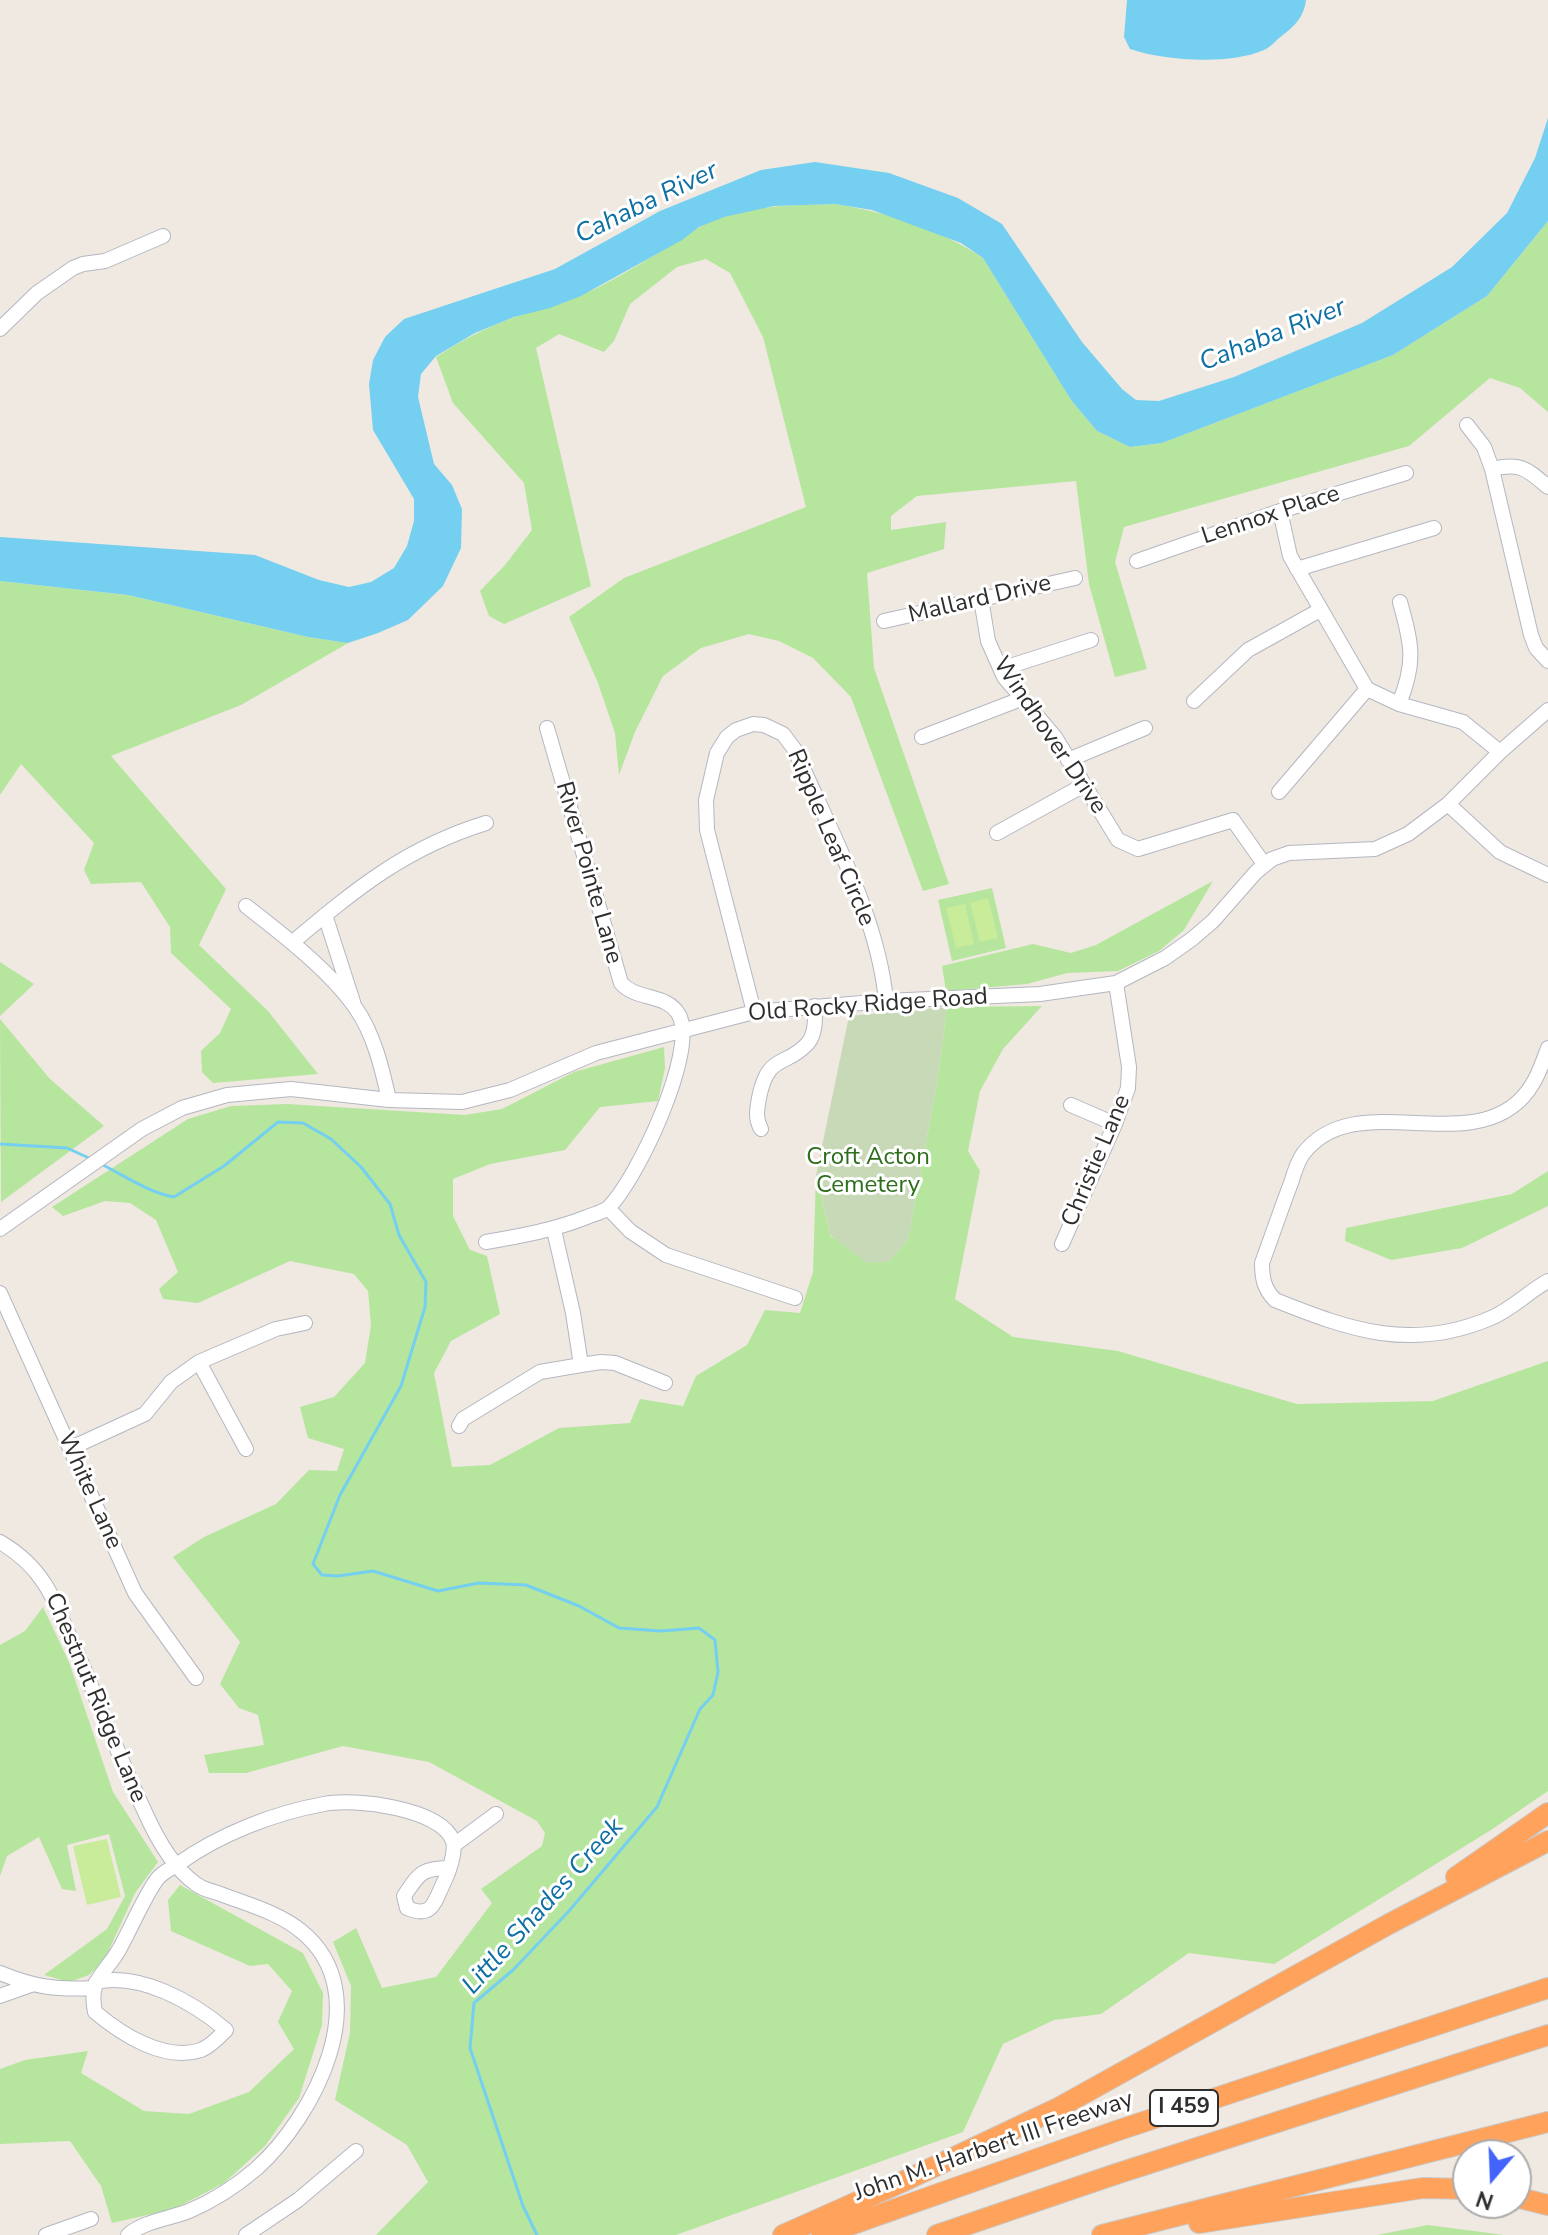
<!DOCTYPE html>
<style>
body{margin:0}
#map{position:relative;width:1548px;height:2235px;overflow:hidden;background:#efe9e1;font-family:"Nunito Sans",sans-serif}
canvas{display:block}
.north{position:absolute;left:1452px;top:2139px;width:80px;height:80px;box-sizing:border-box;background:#fff;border:2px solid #ababab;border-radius:50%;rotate:199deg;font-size:22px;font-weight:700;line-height:32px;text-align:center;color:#2e2e2e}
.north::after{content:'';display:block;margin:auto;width:28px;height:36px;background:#4264fb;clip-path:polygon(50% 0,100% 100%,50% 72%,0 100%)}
</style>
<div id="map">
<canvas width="1548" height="2235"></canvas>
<div class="north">N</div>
</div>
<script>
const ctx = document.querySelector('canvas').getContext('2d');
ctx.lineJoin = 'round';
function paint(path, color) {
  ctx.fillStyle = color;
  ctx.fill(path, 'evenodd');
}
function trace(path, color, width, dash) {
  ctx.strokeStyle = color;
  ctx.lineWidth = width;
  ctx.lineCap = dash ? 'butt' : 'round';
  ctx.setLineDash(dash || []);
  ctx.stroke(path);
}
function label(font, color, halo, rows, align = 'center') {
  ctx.font = font + ' "Nunito Sans",sans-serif';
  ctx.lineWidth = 6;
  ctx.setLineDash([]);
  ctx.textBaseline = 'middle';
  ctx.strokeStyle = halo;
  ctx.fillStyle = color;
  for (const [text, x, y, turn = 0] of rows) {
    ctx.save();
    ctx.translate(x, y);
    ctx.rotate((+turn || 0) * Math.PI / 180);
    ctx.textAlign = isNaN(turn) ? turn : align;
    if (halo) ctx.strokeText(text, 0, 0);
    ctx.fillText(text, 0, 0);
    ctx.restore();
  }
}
const green = new Path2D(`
 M835,204C886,212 940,229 983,258L1071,400L1097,431L1130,447L1162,443L1393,355L1487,296L1548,221V412L1520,388L1490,378L1409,446L1124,527L1115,562L1147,669L1115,677L1089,584L1076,481L917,496L891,516V530L946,522L944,549L867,573L874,668L949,884L923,891L851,697L813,658L779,641L749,634L701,648L663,676L635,732L619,775L615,733L598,683L569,617L624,578L806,507L763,337L730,273L706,259L677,267L630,304L614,341L604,352L559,334L536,348L591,586L504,624L489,616L480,591L505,565L532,530L524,483L453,403L436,357C461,341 485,328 512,318C535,310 559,306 582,295C622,277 660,251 698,228C737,205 790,205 835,204Z
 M0,581L128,595L308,637L348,643L241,705L111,756L226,889L199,945L268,1011L318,1074L213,1083L202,1072L201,1051L220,1033L231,1009L171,953L170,927L141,882L91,884L84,870L94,843L21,764L0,795Z
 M1213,881L1184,930L1159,951L1118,971L1067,973L1027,984L946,991L942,966L1033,944L1071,953L1096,945Z
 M992,888L1006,948L952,961L938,900Z
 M0,962L34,984L0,1016Z
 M1042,1006L1003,1049L980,1091L968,1151L980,1171L955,1299L1013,1337L1118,1351L1297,1404L1433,1401L1548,1361V1791L1491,1830L1274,1964L1189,1953L1101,2014L1054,2020L1003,2044L963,2132L676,2235H376L428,2182L407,2145L335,2100L350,2033L351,1986L333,1942L356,1928L382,1988L436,1977L492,1903L481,1889L542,1846L545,1833L537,1821L429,1762L343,1746L246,1773H209L204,1755L264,1745L258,1715L239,1708L220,1684L240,1642L173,1557L204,1537L276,1504L309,1470L337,1471L344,1449L308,1438L300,1407L334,1397L365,1363L371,1325L368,1291L354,1274L290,1261L198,1303L163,1299L159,1289L178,1272L156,1220L130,1203L105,1201L63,1216L52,1207L188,1119L231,1106L287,1104L465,1115L502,1109L574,1072L664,1047L665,1068L658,1101L600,1107L565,1150L490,1164L453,1179V1216L470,1250L487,1256L500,1314L451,1341L434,1373L452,1467L490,1465L559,1428L630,1423L640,1399L683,1406L696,1376L747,1345L765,1310L800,1313L813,1272L816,1175L831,1237L888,1262L908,1240L937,1083L947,1007Z
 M0,1019L50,1079L104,1126L1,1202Z
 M1548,1171V1206L1462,1248L1391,1260L1345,1241L1346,1228L1512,1194Z
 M43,1607L69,1662L113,1792L158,1862L135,1893L104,1961L89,1975L69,1982L44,1975L107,1929L125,1896L109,1834L67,1845L76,1891L62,1889L39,1837L7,1856L0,1876V1645L25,1631Z
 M180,1885L303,1953L323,1993L322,2025L299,2098L265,2146L224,2183L174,2209L112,2223L101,2186L70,2141L0,2144V2069L25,2060L88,2051L81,2073L144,2111L189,2114L249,2092L294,2049L278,2022L292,1991L268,1964L250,1966L171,1931L168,1900Z
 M1428,2225L1504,2235H1377Z`);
const cemetery = new Path2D(`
 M947,1007L937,1083L908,1240L888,1262L867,1263L831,1236L816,1175L849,1016Z`);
const pitch = new Path2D(`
 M988,898L998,938L980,942L970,903Z
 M965,904L974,944L956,948L946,908Z
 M107,1839L121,1897L87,1905L73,1846Z`);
const water = new Path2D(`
 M1127,0H1306C1304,16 1296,25 1283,35C1277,39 1271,47 1264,50C1230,65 1165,61 1130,49L1124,37Z
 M1548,118V221L1487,296L1393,355L1162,443L1130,447L1097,431L1071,400L983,258L961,243L872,210L835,204L774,206L724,217L699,227L682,240L581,296L550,308L514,317L475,333L436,356L421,374L418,397L434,464L452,485L462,509L461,548L443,586L408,620L378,633L348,643L308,637L128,595L0,581V537L255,555L319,580L349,587L371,582L394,568L407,546L414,521V499L373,430L369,384L373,360L385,337L404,319L555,269L660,211L761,170L815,162L889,173L958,198L1002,224L1082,342L1122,389L1136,400L1159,401L1234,377L1362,323L1452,267L1507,213L1535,158Z`);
const stream = new Path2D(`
 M0,1144L67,1148L91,1159
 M101,1164C125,1176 148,1192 174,1197L224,1166L278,1122L303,1123L331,1139L361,1167L390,1204L399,1235L426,1282L425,1307L401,1386L340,1495L313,1564L322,1575L338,1576L373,1571L438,1591L479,1583L526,1585L579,1606L619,1628L661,1631L699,1628L715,1640L718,1672L713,1695L700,1709L657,1807L569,1911L513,1970L474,2003L470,2048L523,2206L537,2235`);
const minor = new Path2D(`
 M0,329L37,293L73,268L83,264L105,261L163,236
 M1467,425L1484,447L1492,469L1531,635L1536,648L1548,661
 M1492,469C1520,462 1527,469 1548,487
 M1280,511L1290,556L1367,689L1399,704L1463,722L1500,752
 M1137,561L1280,511L1406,473
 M1297,569L1434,528
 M981,599L988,641L1004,677L1055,737L1118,840L1138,849L1233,820L1264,864
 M884,621L1075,578
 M1001,669L1091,640
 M1194,701L1248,650L1320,610
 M1399,704C1416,662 1412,645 1400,602
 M922,737L1021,699
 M1068,760L1145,728
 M1279,792L1367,689
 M1448,804L1500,852L1548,875
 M997,833L1084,785
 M246,906C282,934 329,970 355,1007C374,1034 382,1068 389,1100
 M325,915L353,1002
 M293,942C356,889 405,848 486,823
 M754,1012L707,830L706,800L717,753L727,737L736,730L753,724L764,725L783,734L795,750C829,829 878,915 886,1001
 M1548,1048C1541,1067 1535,1086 1519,1101C1461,1155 1354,1087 1303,1154C1297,1162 1294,1174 1291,1183C1281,1209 1272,1236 1262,1263C1262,1278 1264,1289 1275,1300C1350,1330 1411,1352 1491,1318C1512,1309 1528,1292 1548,1281
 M1071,1105L1115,1124
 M761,1129C755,1118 757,1110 759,1098C768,1052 786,1068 808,1043C816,1033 815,1019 815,1006
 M608,1208L630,1231L666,1255L795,1298
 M0,1229L142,1129L182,1108L227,1095L291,1089L389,1100L462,1102L510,1090L596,1053L754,1012L886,1001L1040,994L1116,983L1165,958L1192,939L1213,921L1256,872L1272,859L1289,853L1375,849L1408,834L1448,804L1500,752L1548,710
 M554,1230L573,1313L581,1365
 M486,1242C521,1236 554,1230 587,1217C594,1214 604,1212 609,1207C637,1179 698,1051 679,1015C667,993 637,1001 621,983L547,728
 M1062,1244L1115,1124L1128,1088L1129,1067L1116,983
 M0,1293L135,1593L196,1678
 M199,1362L246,1449
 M459,1426L463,1419L540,1372L581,1365L601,1362L615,1363L665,1383
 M71,1448L145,1414L171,1382L199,1362L276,1329L305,1323
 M0,1542C17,1552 33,1566 44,1583C55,1599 62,1620 70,1637C96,1694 117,1754 144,1810C155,1835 173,1868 196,1884C202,1889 211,1891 218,1893C246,1904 278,1912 301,1931C379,1994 314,2117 256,2169C236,2186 213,2201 189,2211C169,2219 144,2221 128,2235
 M454,1845L496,1814
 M0,1973C34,1987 56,1990 93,1988
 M96,1982C140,1972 193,2002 226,2030C219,2037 211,2046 201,2050C164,2062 121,2034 95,2012C88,1978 105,1975 120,1948C130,1930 147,1891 158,1878C163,1872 172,1868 178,1864C220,1834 274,1813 324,1804C354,1798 441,1808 453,1841C456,1852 449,1872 444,1882C434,1902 433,1919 407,1908L404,1896C419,1874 421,1868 449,1868
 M0,1996L31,1985
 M46,2235L91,2219
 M246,2235L298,2200L356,2151`);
const highway = new Path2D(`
 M1456,1877L1548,1813
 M1516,2197L1548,2205
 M1199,2223L1423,2188L1468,2189
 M783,2235L902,2182L1058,2108L1389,1924L1548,1841
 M822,2235L1116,2131L1548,1988
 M937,2235L1116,2174L1548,2035
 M1102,2235L1548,2122`);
const shields = [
 [1184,2108,68]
];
const shieldNames = [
 ["I 459",1184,2108]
];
const streetNames = [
 ["Lennox Place",1271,516,-18],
 ["Mallard Drive",980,600,-13],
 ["Windhover Drive",1049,736,56],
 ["Ripple Leaf Circle",830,838,67],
 ["River Pointe Lane",588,873,74],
 ["Old Rocky Ridge Road",868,1006,-4],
 ["Christie Lane",1097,1161,-67],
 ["White Lane",89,1491,66],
 ["Chestnut Ridge Lane",95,1698,67],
 ["John M. Harbert III Freeway",994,2147,-19]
];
const parkNames = [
 ["Croft Acton",868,1158],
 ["Cemetery",868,1186]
];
const waterNames = [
 ["Cahaba River",647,204,-26],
 ["Cahaba River",1273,336,-22],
 ["Little Shades Creek",544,1907,-48]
];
paint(green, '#b6e59e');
paint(cemetery, '#c8d9b8');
paint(pitch, '#c9ec9a');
paint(water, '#75cff0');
trace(stream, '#75cff0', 3);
trace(minor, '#b4b7c1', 16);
trace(highway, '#c9c9c9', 22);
trace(minor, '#fff', 14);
trace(highway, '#ffa35c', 20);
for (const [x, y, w] of shields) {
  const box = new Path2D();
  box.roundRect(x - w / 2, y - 18, w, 36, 6);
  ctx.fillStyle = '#fff';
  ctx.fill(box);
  trace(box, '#2e2e2e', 2);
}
label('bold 22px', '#2e2e2e', null, shieldNames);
label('24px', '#2e2e2e', '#fff', streetNames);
label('24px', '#2c6e1b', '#fff', parkNames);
label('italic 26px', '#0d6fa3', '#fff', waterNames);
</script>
